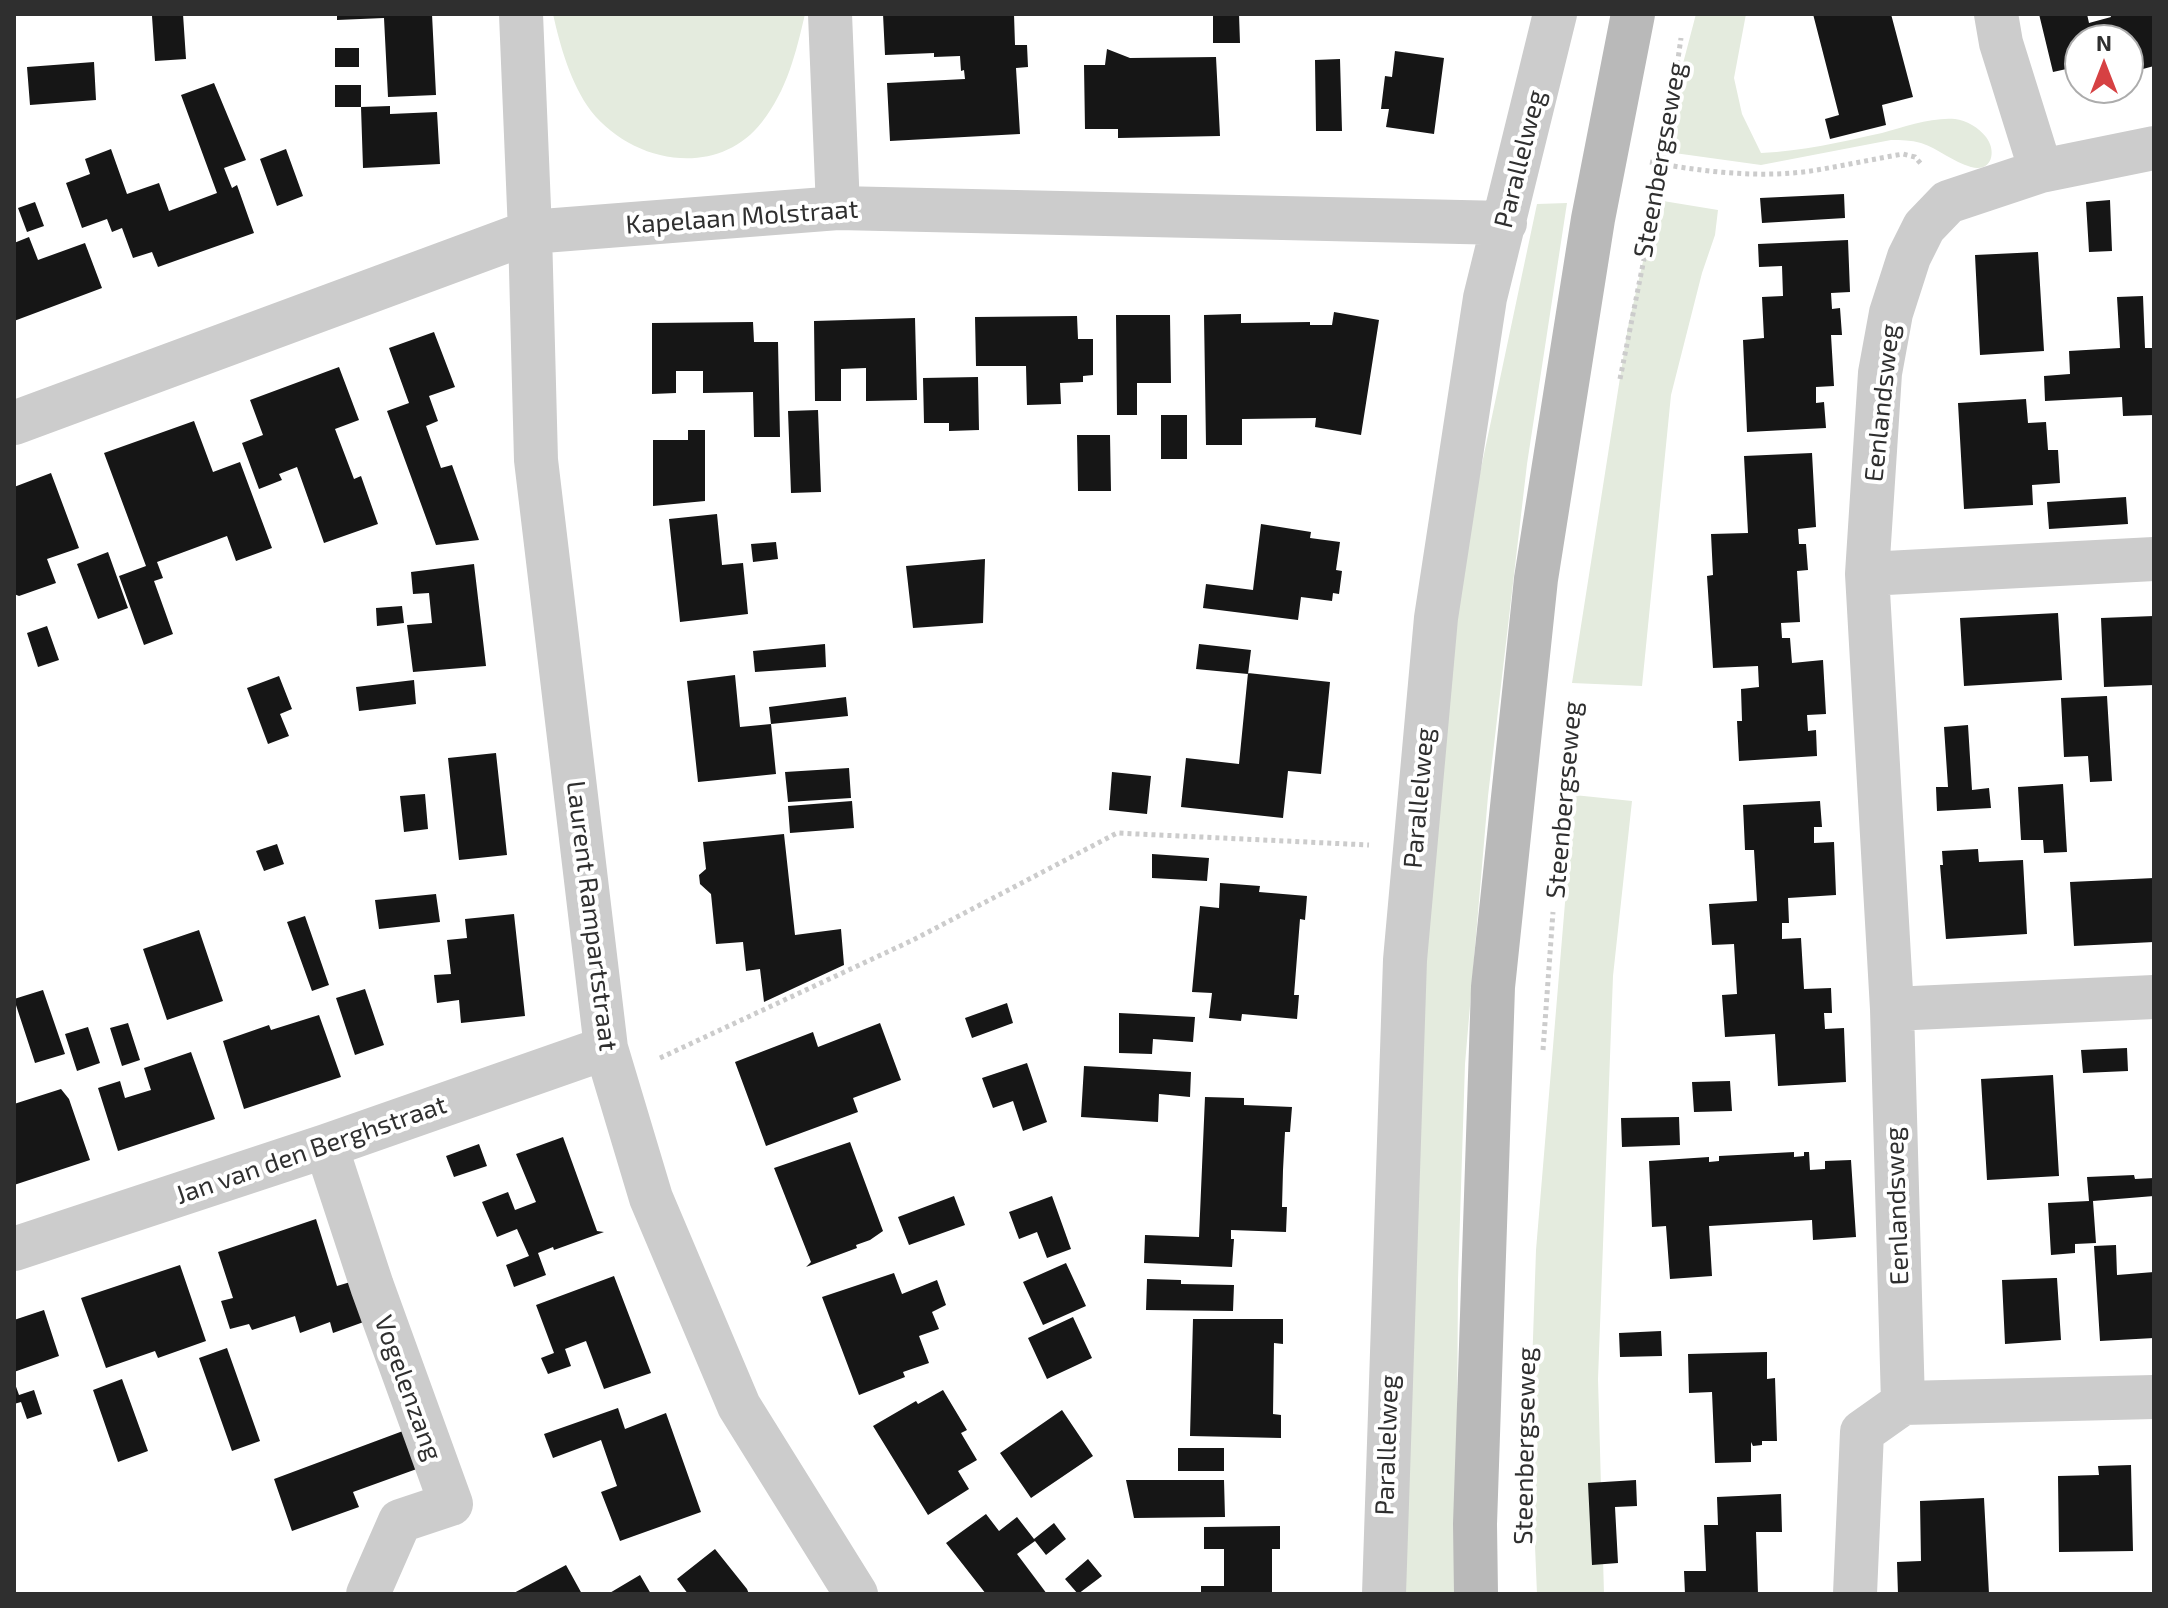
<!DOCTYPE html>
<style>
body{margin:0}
#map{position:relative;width:2168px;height:1608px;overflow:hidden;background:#fff;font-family:"Exo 2",sans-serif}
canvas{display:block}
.frame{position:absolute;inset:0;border:16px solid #2f2f2f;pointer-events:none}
.north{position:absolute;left:2064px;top:24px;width:80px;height:80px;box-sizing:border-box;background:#fff;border:2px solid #acacac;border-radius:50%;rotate:0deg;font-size:22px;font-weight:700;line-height:32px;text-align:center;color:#2f2f2f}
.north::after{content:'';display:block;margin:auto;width:28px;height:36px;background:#d64143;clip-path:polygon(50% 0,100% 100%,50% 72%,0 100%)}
</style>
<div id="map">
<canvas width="2168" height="1608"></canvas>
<div class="frame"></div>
<div class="north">N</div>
</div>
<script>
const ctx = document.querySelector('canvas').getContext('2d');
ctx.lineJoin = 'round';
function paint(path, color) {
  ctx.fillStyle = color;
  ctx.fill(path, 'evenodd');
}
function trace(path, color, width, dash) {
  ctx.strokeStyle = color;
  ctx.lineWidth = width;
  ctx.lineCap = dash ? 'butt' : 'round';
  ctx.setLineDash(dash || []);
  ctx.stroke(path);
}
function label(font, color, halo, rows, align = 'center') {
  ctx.font = font + ' "Exo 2",sans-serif';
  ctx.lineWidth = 8;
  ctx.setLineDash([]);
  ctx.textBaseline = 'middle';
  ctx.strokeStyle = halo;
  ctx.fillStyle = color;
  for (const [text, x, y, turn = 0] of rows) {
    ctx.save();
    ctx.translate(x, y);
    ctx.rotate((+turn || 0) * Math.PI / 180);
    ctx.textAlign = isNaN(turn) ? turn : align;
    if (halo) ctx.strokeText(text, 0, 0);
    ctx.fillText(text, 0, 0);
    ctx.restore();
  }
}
const green = new Path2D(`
 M553,14H805C796,53 787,90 762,122C718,179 633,164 591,111C571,84 560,46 553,14Z
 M1696,14H1746L1734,78L1742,114L1761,153C1803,151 1841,142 1882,133C1904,127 1932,117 1955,119C1966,120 1979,128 1986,137C1997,151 1992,173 1971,167C1953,162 1939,149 1921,143C1911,140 1901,140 1891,140L1761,165L1660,151Z
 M1657,200L1718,210L1715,235L1702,273L1671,395L1642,686L1572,683L1628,327Z
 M1567,203L1527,464L1488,796L1465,1064L1458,1280L1456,1594H1398L1408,1063L1462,558L1537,204Z
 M1574,795L1632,801L1613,976L1598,1379L1604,1594H1537L1530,1426L1536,1250Z`);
const building = new Path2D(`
 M183,14L186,59L155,61L152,16Z
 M337,14H432L436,95L388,97L384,18L337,20Z
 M883,14H1014L1015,45H1027L1028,67L1016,68L1020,134L890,141L887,83L965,79L964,70L961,71L960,56L934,57V53L885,55Z
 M1213,14H1239L1240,43H1213Z
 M1813,14H1891L1913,97L1882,105L1886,125L1830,139L1825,119L1839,115Z
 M2039,14H2087L2089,23L2111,17L2110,14H2154V66L2128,73V40H2080V66L2053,72Z
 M335,48H359V67H335Z
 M1107,49L1130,58L1216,57L1220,136L1118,138V129H1085L1084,65H1105Z
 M1395,51L1444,58L1434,134L1386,127L1389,109H1381L1385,76L1392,77Z
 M1340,59L1342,131H1316L1315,60Z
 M94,62L96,100L30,105L27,67Z
 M214,83L246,160L224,168L232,188L237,185L254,233L158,267L152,252L133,258L122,228L112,232L107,219L82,228L66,183L90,174L85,159L111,149L127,194L159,183L169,211L217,193L181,95Z
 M335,85H361V107L390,106V114L437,112L440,164L363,168L361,107H335Z
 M286,149L303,196L277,206L260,159Z
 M1844,194L1845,218L1762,223L1760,198Z
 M2110,200L2112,251L2089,252L2086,202Z
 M35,202L44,226L27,232L18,208Z
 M29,237L38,260L85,243L102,288L14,321V243Z
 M1848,240L1850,292L1831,293L1832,309L1840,308L1842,335H1831L1834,386L1816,387V403L1824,402L1826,428L1747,432L1743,340L1764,338L1762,297L1783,296L1782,266L1759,267L1758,244Z
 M2038,252L2044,351L1980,355L1975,255Z
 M2143,296L2145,348H2154V415L2123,416L2122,397L2045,401L2044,376L2070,374L2069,351L2120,348L2117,297Z
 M1334,312L1379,320L1361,435L1315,427L1316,418L1242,419V445H1206L1204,315L1241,314V323L1310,322V325H1332Z
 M1116,315H1170L1171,383H1137V415H1117Z
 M1077,316L1078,339H1093V375L1083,376V382L1060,383L1061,404L1027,405L1026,366H976L975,317Z
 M915,318L917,400L866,401V368L841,369V401H815L814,321Z
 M753,322L754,342H778L780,437H754L753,392L703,393V371H676V393L652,394V323Z
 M434,332L455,387L429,396L438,421L426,426L441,468L452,465L479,540L436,545L387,411L409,403L389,348Z
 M339,367L359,420L335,429L354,479L361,476L378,524L324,543L297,467L279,474L282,480L259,489L242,443L263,435L250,400Z
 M978,377L979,430L949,431V423H924L923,378Z
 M2026,399L2028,423L2046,422L2048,450H2058L2060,483L2032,485L2033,505L1964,509L1958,403Z
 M818,410L821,492L791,493L788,411Z
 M1161,415H1187V459H1161Z
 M194,421L213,472L240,462L272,548L236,561L227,536L157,562L163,578L154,581L173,634L144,645L119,576L146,566L104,453Z
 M688,430H705V501L653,506V440H688Z
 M1077,435H1110L1111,491H1078Z
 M1812,453L1816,527L1798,529L1799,544H1806L1808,570L1797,571L1800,622L1781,623L1782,638H1790L1792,663L1823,660L1826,714L1807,715L1808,731L1816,730L1817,756L1739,761L1737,721H1742L1741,689L1759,687L1758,666L1713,668L1707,576L1713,575L1711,534L1748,533L1744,456Z
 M51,473L79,548L47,559L56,583L19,596L14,594V487Z
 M2126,497L2128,524L2049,529L2047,502Z
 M717,514L722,565L743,563L748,614L680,622L669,519Z
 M1261,524L1311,532L1310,538L1340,542L1336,570L1342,571L1339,594L1333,593L1332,601L1301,597L1298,620L1203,608L1206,584L1253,590Z
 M776,542L778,559L753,562L751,544Z
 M108,552L128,608L98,619L77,564Z
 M985,559L983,623L913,628L906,566Z
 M474,564L486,666L413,672L407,625L432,623L429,593L413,594L411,572Z
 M402,606L404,623L377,626L376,608Z
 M2058,613L2062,680L1964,686L1960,618Z
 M2154,616V685L2104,687L2101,618Z
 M47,626L59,660L38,667L27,633Z
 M825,644L826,667L755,672L753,651Z
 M1199,644L1251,650L1248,674L1196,669Z
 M1248,673L1330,682L1321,774L1288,771L1283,818L1181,807L1186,758L1239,764Z
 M735,675L740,727L771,724L776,774L698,782L687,681Z
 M279,676L292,709L280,714L289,736L268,744L247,688Z
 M414,680L416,704L359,711L356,687Z
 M2107,696L2112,781L2090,782L2088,756L2064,757L2061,698Z
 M846,697L848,716L771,724L769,707Z
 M1968,725L1972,790L1989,788L1991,808L1937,811L1936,787H1948L1944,727Z
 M496,753L507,855L459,860L448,758Z
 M849,768L851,798L788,802L785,772Z
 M1112,772L1151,776L1147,814L1109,810Z
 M2063,784L2067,852L2044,853L2043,840H2021L2018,787Z
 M425,794L428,829L404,832L400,796Z
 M852,801L854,828L790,833L788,806Z
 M1820,801L1822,827H1814V843L1834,842L1836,895L1788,898L1789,923H1782V939L1801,938L1804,989L1831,988L1832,1013H1824L1825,1029L1844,1028L1846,1082L1778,1086L1775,1034L1725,1037L1722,995L1737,994L1734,944L1712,945L1709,904L1757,901L1754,850H1745L1743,805Z
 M784,834L795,935L841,929L844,965L764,1002L760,969L746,971L743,942L716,944L711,894L700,884L699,875L706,869L703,842Z
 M277,844L284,864L264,871L256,851Z
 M1978,849L1979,862L2023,860L2027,934L1946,939L1940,865H1943L1942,851Z
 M1152,854L1209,858L1207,881L1152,878Z
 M2154,878V942L2074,946L2070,882Z
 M1220,883L1260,886L1259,892L1307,896L1305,920L1300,919L1294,995H1299L1297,1019L1242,1014L1241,1021L1209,1018L1212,993L1192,992L1200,906L1219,908Z
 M436,894L440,922L379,929L375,900Z
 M514,914L525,1016L461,1023L459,1000L437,1003L434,975L451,974L447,940L467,938L465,919Z
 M305,916L329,985L312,991L287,922Z
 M199,930L223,1001L167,1020L143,949Z
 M365,989L384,1045L355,1055L336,998Z
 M43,990L65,1054L35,1063L14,999Z
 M1007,1003L1013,1023L972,1038L965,1018Z
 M1119,1013L1195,1017L1193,1042L1153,1039L1152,1054L1119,1053Z
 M319,1015L341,1077L244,1109L223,1041L269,1025L271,1030Z
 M128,1023L140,1060L122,1066L110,1028Z
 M880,1023L901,1080L853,1098L858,1112L766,1146L735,1062L813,1032L818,1047Z
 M88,1027L100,1063L77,1071L65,1034Z
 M2127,1048L2128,1071L2083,1073L2081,1050Z
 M191,1052L215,1119L118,1151L98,1088L120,1081L125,1098L151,1090L144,1068Z
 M1027,1063L1047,1122L1023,1131L1013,1101L993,1108L982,1078Z
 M1084,1066L1191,1072L1190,1097L1159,1094L1158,1122L1081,1117Z
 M2053,1075L2059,1176L1987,1180L1981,1079Z
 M1730,1081L1732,1111L1694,1112L1692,1082Z
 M61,1089L69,1099L90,1160L14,1185V1104Z
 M1205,1097L1244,1098V1105L1292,1107L1290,1132H1285L1283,1170L1282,1207H1287L1286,1232L1231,1230V1239H1234L1232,1267L1144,1263L1145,1235L1199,1237Z
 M1679,1117L1680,1145L1622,1147L1621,1118Z
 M563,1137L597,1231L604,1232L554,1250L553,1247L538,1253L546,1275L514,1287L506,1265L529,1256L517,1229L497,1237L482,1202L508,1192L515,1210L536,1202L516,1154Z
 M850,1142L883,1231L870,1240L856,1245L857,1248L806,1267L811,1262L774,1168Z
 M479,1144L487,1166L454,1177L446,1156Z
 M1794,1152V1157L1804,1156V1152H1809L1810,1170L1825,1169V1161L1851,1160L1856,1237L1813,1240L1812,1220L1709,1226L1712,1276L1670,1279L1666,1226L1652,1227L1649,1161L1709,1157V1162L1719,1161V1156Z
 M2134,1175L2135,1179L2154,1178V1196L2093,1201L2096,1243L2075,1244V1253L2051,1255L2048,1203L2089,1201L2087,1177Z
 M954,1196L965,1225L909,1245L898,1217Z
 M1052,1196L1071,1249L1047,1258L1037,1232L1019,1239L1009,1212Z
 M316,1219L337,1286L357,1280L372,1319L333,1333L330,1322L300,1333L295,1316L252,1330L249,1324L230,1329L221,1301L233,1298L218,1252Z
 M2116,1245L2117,1275L2154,1272V1338L2100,1341L2094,1246Z
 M1066,1263L1086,1306L1043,1325L1023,1282Z
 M180,1265L206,1341L158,1358L155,1351L106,1368L81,1298Z
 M894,1273L902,1294L937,1280L946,1305L932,1312L939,1329L919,1336L929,1363L903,1372L905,1377L859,1395L822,1297Z
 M614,1276L651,1373L604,1389L586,1341L565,1349L571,1366L548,1374L541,1358L554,1353L536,1305Z
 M2055,1278H2057L2061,1340L2005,1344L2002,1280Z
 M1147,1279L1181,1280V1284L1234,1285L1233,1311L1146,1310Z
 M44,1310L59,1356L14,1372V1320Z
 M1073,1317L1092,1358L1047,1379L1028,1338Z
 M1193,1319H1283V1344L1274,1343L1273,1414L1281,1415V1438L1190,1436Z
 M1661,1331L1662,1356L1620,1357L1619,1333Z
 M227,1348L260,1441L232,1451L199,1358Z
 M1767,1352V1379L1775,1378L1777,1441H1762V1445L1753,1446L1751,1442V1462L1715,1463L1712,1392L1689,1393L1688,1354Z
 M122,1379L148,1451L118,1462L93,1390Z
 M14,1381L19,1395L34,1390L42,1414L27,1419L21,1402L14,1404Z
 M943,1390L967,1430L961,1433L977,1460L958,1471L969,1489L928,1515L873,1426L916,1401L918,1404Z
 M618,1408L625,1429L666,1413L701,1512L620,1541L601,1492L617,1486L601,1440L553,1458L544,1434Z
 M1062,1410L1093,1456L1031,1498L1000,1453Z
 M411,1428L425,1466L353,1492L359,1507L292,1531L274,1479Z
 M1178,1448H1224V1471H1178Z
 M2131,1465L2133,1551L2059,1552L2058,1476L2099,1475L2098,1466Z
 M1126,1480H1224L1225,1517L1134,1518Z
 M1636,1480L1637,1506L1615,1507L1618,1563L1592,1565L1588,1483Z
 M1781,1494L1782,1532H1756L1758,1594H1685L1684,1571H1706L1704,1525H1718L1717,1497Z
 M1984,1498L1989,1594H1898L1897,1562L1921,1561L1920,1501Z
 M986,1514L999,1531L1017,1517L1034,1539L1054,1523L1066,1539L1046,1555L1035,1541L1017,1554L1047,1594H986L946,1543Z
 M1280,1526V1549H1272V1594H1201V1586H1224V1549H1204V1527Z
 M715,1549L747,1589L749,1594H688L677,1579Z
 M1088,1559L1102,1576L1078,1594L1065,1579Z
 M566,1565L582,1594H512Z
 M640,1575L651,1594H608Z`);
const path = new Path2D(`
 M1650,162C1704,172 1763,179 1817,170C1846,165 1874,159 1903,154L1915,157L1922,165
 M1620,379L1663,164L1681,38
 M1543,1050L1553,912
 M660,1058L913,940L1117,833L1369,845`);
const minor = new Path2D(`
 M521,14L530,232L536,460L606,1048L651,1198L739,1406L856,1594
 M830,14L838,208
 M1996,14L2001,43L2041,171
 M14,423L530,232L838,208L1505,223
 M1867,574L2154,559
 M1892,1009L2154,997
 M326,1146L372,1286L451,1504L400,1521L368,1594
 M14,1249L326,1146L606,1048
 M1903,1403L1892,1009L1867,574L1880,373L1891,313L1909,257L1924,227L1948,202L2041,171L2154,148
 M1384,1594L1405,960L1436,618L1485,298L1555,14
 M1855,1594L1862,1432L1903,1403L2154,1397`);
const secondary = new Path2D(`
 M1476,1594L1475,1524L1493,987L1536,579L1593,219L1633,14`);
const streetNames = [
 ["Parallelweg",1520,159,-76],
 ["Steenbergseweg",1660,160,-80],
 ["Kapelaan Molstraat",742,217,-4],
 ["Eenlandsweg",1882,403,-84],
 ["Parallelweg",1419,798,-85],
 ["Steenbergseweg",1564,800,-85],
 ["Laurent Rampartstraat",592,916,83],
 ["Jan van den Berghstraat",311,1150,-19],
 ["Eenlandsweg",1897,1206,-92],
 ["Vogelenzang",408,1388,70],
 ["Parallelweg",1387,1445,-88],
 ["Steenbergseweg",1525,1446,-89]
];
paint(green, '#e4ebde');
paint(building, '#161616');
trace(path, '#ccc', 5, [4, 4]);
trace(minor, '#ccc', 44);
trace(secondary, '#b9b9b9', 44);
label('26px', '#2f2f2f', '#fff', streetNames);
</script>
